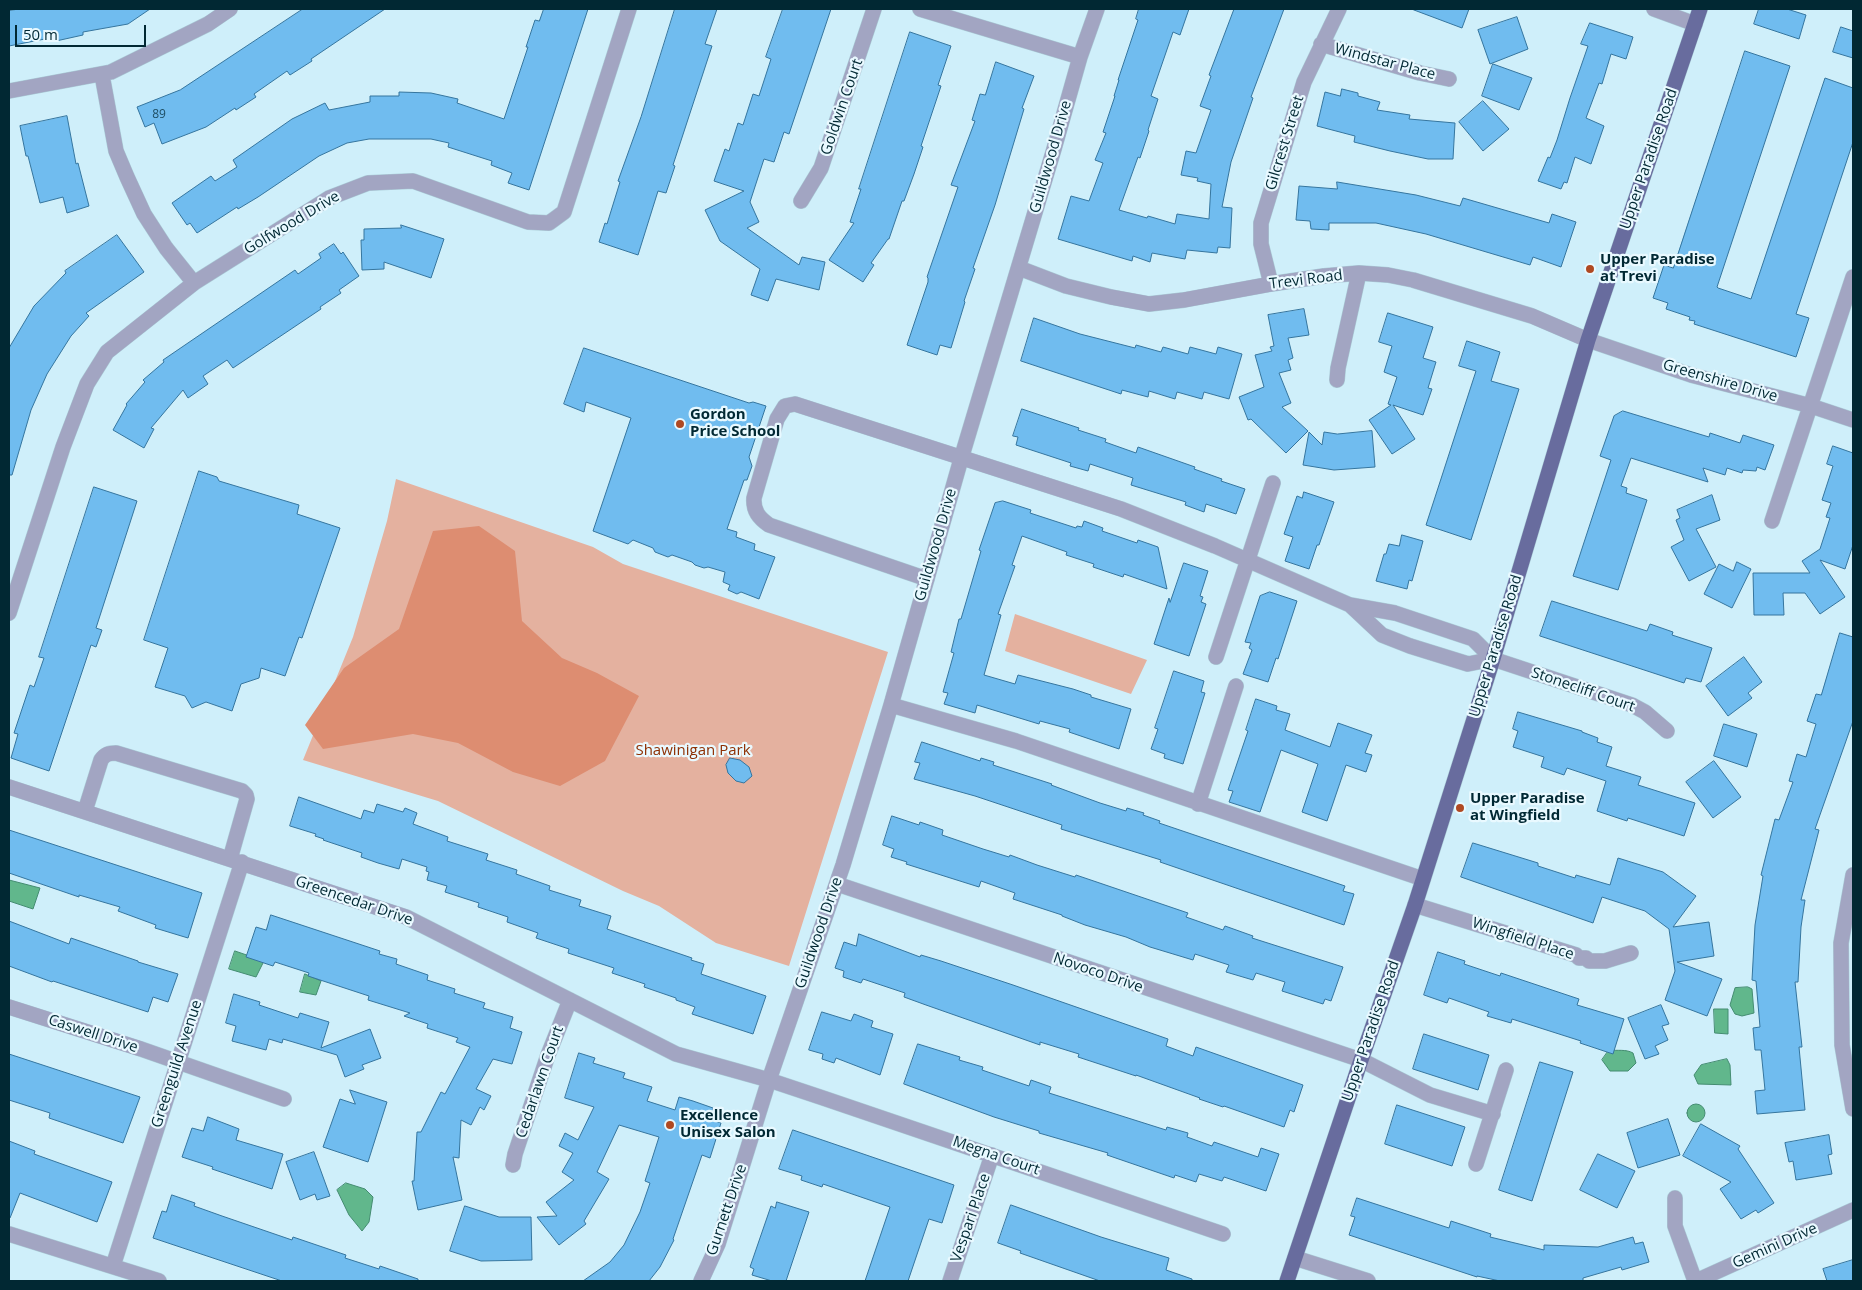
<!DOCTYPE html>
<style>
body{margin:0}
#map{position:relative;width:1862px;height:1290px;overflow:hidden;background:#cfeffa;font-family:"Open Sans",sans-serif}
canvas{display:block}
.frame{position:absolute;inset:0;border:10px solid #012833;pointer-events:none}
.scale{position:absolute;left:15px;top:25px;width:131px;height:22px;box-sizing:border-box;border:2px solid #012833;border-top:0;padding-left:6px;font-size:15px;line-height:18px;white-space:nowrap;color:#012833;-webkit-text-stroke:4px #e9f9ff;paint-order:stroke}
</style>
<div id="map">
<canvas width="1862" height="1290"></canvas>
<div class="frame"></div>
<div class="scale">50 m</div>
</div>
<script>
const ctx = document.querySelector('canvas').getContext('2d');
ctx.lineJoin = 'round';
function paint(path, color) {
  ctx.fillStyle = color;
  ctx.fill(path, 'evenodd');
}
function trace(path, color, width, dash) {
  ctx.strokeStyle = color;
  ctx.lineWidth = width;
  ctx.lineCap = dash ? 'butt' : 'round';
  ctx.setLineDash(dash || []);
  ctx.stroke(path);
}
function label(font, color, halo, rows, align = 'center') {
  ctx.font = font + ' "Open Sans",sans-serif';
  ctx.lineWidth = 4.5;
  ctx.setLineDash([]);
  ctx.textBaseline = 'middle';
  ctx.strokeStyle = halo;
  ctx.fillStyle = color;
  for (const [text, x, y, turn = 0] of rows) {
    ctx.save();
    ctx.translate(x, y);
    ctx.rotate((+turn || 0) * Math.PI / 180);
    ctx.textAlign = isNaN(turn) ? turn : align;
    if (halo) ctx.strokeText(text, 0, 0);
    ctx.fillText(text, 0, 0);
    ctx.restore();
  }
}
const green = new Path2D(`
 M396,479L593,547L623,564L888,652L789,966L716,943L659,906L623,891L438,801L303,760L353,637L387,521Z
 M1015,614L1147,660L1131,694L1005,651Z`);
const forest = new Path2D(`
 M479,526L515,551L522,621L562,658L597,673L639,696L605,761L560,786L513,772L458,743L413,734L323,749L305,725L344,668L399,629L433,531Z`);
const water = new Path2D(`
 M9,880L40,888L33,909L9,901Z
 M235,951L264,961L256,977L229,969Z
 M305,974L321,981L316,995L300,992Z
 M1748,987L1752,989L1754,1013L1742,1016L1735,1014L1730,1005L1735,988Z
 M1714,1009H1728V1034L1715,1033Z
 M1609,1050C1618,1051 1626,1049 1633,1053L1636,1063L1628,1071H1610L1602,1060Z
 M1727,1059L1730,1065L1731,1085L1698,1084L1694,1075L1701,1065Z
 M1687 1113a9 9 0 1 1 18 0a9 9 0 1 1-18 0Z
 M346,1183L365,1189L373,1197L369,1222L362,1231L349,1215L337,1190Z`);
const building = new Path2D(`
 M19,9H150L128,24L83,32V35L56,41L55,37L9,46V11Z
 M303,9H385L311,59L312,61L290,75L287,71L254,94L256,97L236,110L235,108L206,127L162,144L154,123L145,127L137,107L180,90Z
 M544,9H588L529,190L508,183L512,173L491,165L492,161L448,147L449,143L431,139H369L347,143L319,156L258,197L238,209L237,207L197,233L190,223L187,225L172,203L211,176L215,181L237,167L233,160L292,119L325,103L329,110L370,102V96H399V92L431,93L458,99L457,103L504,119L528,47H526L535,20L539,21Z
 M675,9H717L705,44L712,46L673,165L675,166L666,193L658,191L638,255L599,242L605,223L607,224L620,182L618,181L641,117Z
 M783,9H831L789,134L784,132L774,162L764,159L750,202L759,222L747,228L799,265L802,257L825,262L819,290L776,279L768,301L751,295L760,269L720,241L705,210L744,191L714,181L725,149L729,151L738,123L743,125L753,94L759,96L771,59L766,57Z
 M1139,9H1189L1180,35L1173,32L1151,96L1158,99L1148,130L1149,131L1140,158L1138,157L1119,210L1147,218L1148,216L1175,224L1177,214L1209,219L1211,184L1197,181L1198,178L1181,175L1186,151L1196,153L1211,110L1200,106L1211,76L1209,75L1234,9H1284L1251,97L1253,98L1231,162L1222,207L1232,208L1230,248L1218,247L1217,253L1187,250L1185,259L1152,253L1150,262L1133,256L1132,261L1058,239L1071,196L1089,201L1103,163L1095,160L1106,133L1103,132L1115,96H1114L1119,80H1118L1138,20L1136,19Z
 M1415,9H1469L1462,28L1414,10Z
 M1759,9H1787L1806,15L1799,39L1754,24Z
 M1517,17L1528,49L1490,64L1478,30Z
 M1590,23L1633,37L1626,59L1611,54L1602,84L1599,83L1586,118L1604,126L1591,164L1575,157L1567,183L1564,182L1561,189L1538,181L1548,157L1550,158L1557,140L1570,98L1588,46L1581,44Z
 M1841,27L1853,31V58L1833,52Z
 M910,32L951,46L938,85L941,86L921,146L923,147L914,174L904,201H902L889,239H888L871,263L874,265L863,282L829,260L854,223L850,222L861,189H859Z
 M1745,51L1790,66L1717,287L1718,288L1751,299L1825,78L1853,88V142L1796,314L1809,318L1796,357L1694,324L1695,321L1689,320L1690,317L1666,309L1668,303L1653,298L1664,265L1673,268Z
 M996,62L1034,76L1022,108L1024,109L995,205L973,268L975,269L964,301L965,302L951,348L940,345L937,355L907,345L928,282V278L927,277L958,187L951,185L975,121L972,120L980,94L985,95Z
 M1493,64L1532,78L1519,110L1482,96Z
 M1342,89L1358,93V96L1380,102L1377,110L1410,115L1409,119L1455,123L1453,159H1428L1390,151L1354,142L1355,136L1317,126L1325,92L1340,96Z
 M1483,101L1509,129L1483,151L1459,122Z
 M67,116L76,164L78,163L89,206L67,213L63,197L40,203L28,156H26L20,126Z
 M1337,182L1416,195L1460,206L1463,198L1549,223L1552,214L1576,222L1561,267L1533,257L1530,265L1426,234L1376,223H1329V230L1311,229L1310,221L1296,220L1299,186L1337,189Z
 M401,225L444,239L431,278L384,262V269L362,270L361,240H364V229L401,228Z
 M117,235L144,272L86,313L89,316L71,336L47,374L31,410L12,475H9V348L34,306L66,273L65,271Z
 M334,244L341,254L343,252L359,276L339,290L341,293L320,307L321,309L233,368L227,360L203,376L208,384L188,398L183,390L151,428L154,429L144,448L113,430L127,405L126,404L145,382L143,380L164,362L163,360L295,270L298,274L321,258L319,254Z
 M1304,309L1309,335L1288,338L1293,358L1288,360L1291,370L1279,373L1291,403L1282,407L1308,431L1286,453L1251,419L1248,420L1239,397L1264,387L1255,355L1272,351L1270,347L1274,346L1268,315Z
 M1388,313L1433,327L1423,358L1436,362L1428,388L1432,389L1423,415L1393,405L1415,439L1392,454L1369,420L1391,405L1388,404L1397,377L1384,372L1392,346L1379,342Z
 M1034,318L1080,334L1135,348L1136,345L1161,352L1163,347L1188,354L1190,347L1216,354L1218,347L1242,354L1229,399L1204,392L1202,399L1177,392L1175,399L1149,391L1148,397L1122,390L1121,394L1021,361Z
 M1467,341L1500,352L1491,381L1519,389L1471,540L1426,525L1476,371L1459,366Z
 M584,348L749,403L753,402L766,406L749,457L752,466L747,480H744L727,529L737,532L736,537L755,544L754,550L775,557L759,599L741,592L737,594L728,590L730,585L723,582L725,572L708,567L704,568L695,565L692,562L672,555L668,557L655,552L653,548L633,540L628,544L593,531L631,418L586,402L584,412L564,404Z
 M1022,409L1079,428L1078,430L1106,439L1105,442L1136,453L1138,447L1195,467L1194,469L1222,479L1221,481L1245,489L1236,514L1206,504L1204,512L1185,505L1186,502L1131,485L1133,478L1090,464L1088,471L1070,466L1071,463L1016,445L1018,437L1013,436Z
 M1623,411L1709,437L1710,433L1740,443L1743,435L1774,445L1765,470L1757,467L1756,471L1743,470L1742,473L1727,468L1725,475L1703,468L1708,482L1631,458L1621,486L1627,488L1626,493L1647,500L1618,590L1573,576L1611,460L1600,456L1614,416Z
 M1372,431L1375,467L1334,470L1303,465L1309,432L1322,445L1324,432L1337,434Z
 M1833,446L1853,453V545L1845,569L1820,560L1845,597L1820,614L1805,593H1783L1784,615H1754L1753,573H1810L1802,561L1820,549L1830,518L1826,517L1831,503L1822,500L1833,466L1827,464Z
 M199,471L217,477L219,481L299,505L297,514L340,528L302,638L299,637L285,676L261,668L259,678L241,684L232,711L206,702L192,708L185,696L155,687L168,648L144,640Z
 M94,487L137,501L96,628L102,630L96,647L91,645L49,771L11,758L18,734L14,733L30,685L34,687L44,658L39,657Z
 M1304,492L1334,502L1319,545H1317L1309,569L1285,561L1293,537L1284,534L1297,496L1302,498Z
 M1712,495L1720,520L1696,529L1716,567L1689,581L1671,547L1684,540L1676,520L1680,518L1677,510Z
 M1003,501L1031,510L1030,513L1076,528L1077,526L1082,527L1084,521L1103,528L1102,531L1137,543L1138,540L1158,547L1167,589L1124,574L1123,577L1093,567L1094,564L1066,555L1067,552L1022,536L1012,565L1015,566L998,614L1001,615L984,675L1015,684L1018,675L1073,689L1091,695V697L1131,709L1119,749L1069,732L1070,729L1040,721L1039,724L977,705L975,713L944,704L948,693L943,692L954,653L951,652L959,619H961L981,551L979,550L995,503Z
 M1402,535L1423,541L1412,581L1409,580L1407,589L1376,581L1384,554H1386L1389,544L1399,546Z
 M1737,562L1751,569L1732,608L1704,594L1719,564L1733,571Z
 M1184,563L1208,571L1200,596L1203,597L1201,602L1206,604L1189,656L1154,644L1169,598L1170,602Z
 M1270,592L1297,601L1278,659L1276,658L1268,682L1243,674L1252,650L1249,648L1251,643L1245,642L1260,596Z
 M1552,601L1647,631L1650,624L1673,632L1672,635L1712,648L1701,682L1686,678L1684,683L1540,636Z
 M1840,633L1853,637V721L1815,829L1819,830L1801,900H1805L1801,927L1798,982H1795L1802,1047H1799L1805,1110L1757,1114L1755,1091L1765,1090L1761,1050H1755L1753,1028L1760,1027L1756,981L1752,980L1755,925L1763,876L1761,875L1775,819L1779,820L1793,782L1789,781L1797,754L1806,757L1816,724L1807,721L1816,694L1821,695Z
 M1744,657L1762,682L1748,693L1752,698L1728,716L1706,686Z
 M1174,671L1204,681L1201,692L1205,693L1183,764L1164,758L1165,754L1151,749L1158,729L1155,728Z
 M1256,699L1277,706L1276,710L1290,714L1285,730L1330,747L1338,723L1372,735L1365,753L1372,755L1366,772L1346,765L1327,821L1302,812L1318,764L1281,750L1260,812L1229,802L1233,791L1228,790L1248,731L1246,730Z
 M1518,712L1582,731V732L1598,738L1597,742L1612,747L1606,766L1641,777L1638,785L1695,803L1684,836L1628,818L1627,821L1597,811L1606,781L1567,768L1564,775L1541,767L1544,757L1513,747L1518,731L1513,729Z
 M1724,724L1757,734L1747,767L1714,756Z
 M922,742L980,761L981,758L994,762L993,765L1052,784L1051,785L1100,803L1126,811L1127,808L1144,813L1143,815L1160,821L1159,823L1345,886L1343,891L1354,894L1344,925L1160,862L1161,860L1061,829L1062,825L975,796L914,779L920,763L915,762Z
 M730,758L740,760L749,767L752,776L744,783L736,781L728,773L726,765Z
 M1714,761L1741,797L1713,818L1686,782Z
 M299,797L361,819L364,810L374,813L377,804L403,812L405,808L417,813L413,824L448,837L447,841L488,854L486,860L517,870L516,874L550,886L549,890L581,900L579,906L611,916L607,929L692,958L691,960L704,964L701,974L766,996L753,1034L692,1014L695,1007L676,1000V998L644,987L645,984L612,973L614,968L568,953L569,949L536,938L538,933L507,922L508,917L478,907L479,903L445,892L447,886L427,880L429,872L426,871L427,867L402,859L399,869L378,863L361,857L362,853L323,840L324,839L315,836L316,834L290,826Z
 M892,816L919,825L920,822L943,830L942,835L983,849L1009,857L1010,855L1037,865L1075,877L1076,875L1188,913L1186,917L1223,930L1225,926L1253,936L1252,938L1343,967L1331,1001L1325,999L1323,1004L1282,991L1285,982L1256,973L1253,980L1226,972L1229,965L1195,954L1193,960L1150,947L1126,937L1085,925L1062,916V915L1013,899L1015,893L981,881L979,887L906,864L907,862L891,857L894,849L883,845Z
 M9,830L202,893L188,938L155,928L156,925L118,911L120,907L79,895V897L9,873Z
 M1473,843L1538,863V866L1575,878L1576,875L1610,885L1618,858L1663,872L1696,896L1673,927L1709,922L1714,956L1677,962L1722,979L1707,1016L1665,1000L1675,971L1669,929L1645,911L1602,897L1593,923L1461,877Z
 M271,915L380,951L379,954L397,959L396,964L428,975L427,980L455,989L454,993L485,1003L483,1008L513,1017L510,1028L522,1032L512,1064L493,1059L476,1089L491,1096L484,1110L480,1107L471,1125L461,1120L459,1158L453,1157L462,1200L418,1210L412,1181H414L417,1132H421L441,1092L445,1094L470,1047L456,1042L458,1038L427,1028L428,1024L404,1016L410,1013L368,1000L369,996L308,976L309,973L275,962L273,966L246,957L256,927L266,930Z
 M9,921L69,944L71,938L138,961V962L178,974L168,1002L153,997L148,1012L53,981L52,982L9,966Z
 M859,934L920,957L921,955L941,961L1013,985L1168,1039L1166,1046L1193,1056L1196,1047L1303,1085L1294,1112L1290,1110L1284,1127L1224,1106L1223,1107L1199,1099L1200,1098L1136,1075V1076L1078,1057L1079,1054L1040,1042V1045L926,1005L904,997L905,993L863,979L861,983L843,977L844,971L835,968L844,942L856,946Z
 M1438,952L1465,961L1464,964L1500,976L1501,973L1579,999L1577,1005L1624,1019L1613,1054L1580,1043L1581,1041L1512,1019L1511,1023L1487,1016L1489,1012L1449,998L1447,1003L1424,995Z
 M234,994L260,1002L259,1005L298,1018L300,1013L329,1022L321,1048L370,1029L381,1058L362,1065L364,1069L345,1077L337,1055L283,1039L282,1043L269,1039L266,1050L232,1041L236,1026L226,1023Z
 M1661,1005L1669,1024L1662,1026L1668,1040L1655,1046L1659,1054L1645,1059L1628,1018Z
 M822,1012L851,1021L854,1014L873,1021L871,1027L893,1034L880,1075L836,1058L834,1063L822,1059L823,1054L809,1050Z
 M1424,1034L1489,1055L1478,1090L1413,1069Z
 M918,1044L960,1057L959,1060L983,1067L982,1070L1029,1086L1031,1080L1051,1087L1049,1093L1166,1130L1167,1127L1188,1133L1187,1137L1212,1146L1214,1142L1258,1157L1261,1148L1279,1154L1266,1191L1224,1177L1222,1181L1199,1174L1196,1182L1175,1175L1174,1178L1107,1155L1108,1153L1039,1133V1131L994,1117L904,1084Z
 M579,1053L595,1058L593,1063L625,1073L623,1078L652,1087L647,1101L675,1110L679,1097L693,1101L713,1108L709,1119L721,1123L710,1158L702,1155L673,1239L674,1240L660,1267L649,1281H583L610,1262L624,1245L640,1212L650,1183L645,1181L659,1137L619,1125L597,1172L609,1179L584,1221L586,1224L559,1245L537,1217L557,1216L546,1202L574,1180L562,1172L573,1153L559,1146L565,1133L578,1140L594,1107L565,1098Z
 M9,1054L140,1097L123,1143L49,1118L50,1113L9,1100Z
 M1540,1062L1573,1072L1532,1201L1499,1190Z
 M350,1090L387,1102L368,1162L323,1147L340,1099L355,1104Z
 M1397,1105L1465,1127L1452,1166L1385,1144Z
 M208,1117L239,1129L236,1140L283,1154L272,1189L212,1169L213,1167L182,1157L192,1128L203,1131Z
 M1668,1119L1680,1155L1638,1168L1627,1133Z
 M1701,1124L1740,1146L1738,1149L1774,1203L1758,1213L1756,1210L1741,1219L1720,1189L1731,1182L1683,1156Z
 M793,1130L954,1185L942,1223L929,1219L908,1281H865L890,1207L823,1184L822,1187L801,1180L802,1176L779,1169Z
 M1829,1135L1832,1154L1828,1155L1832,1174L1796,1180L1793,1161L1789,1162L1785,1143Z
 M9,1141L35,1151L34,1154L112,1182L97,1222L20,1193L10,1218L9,1217Z
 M314,1152L330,1196L317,1200L315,1194L300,1200L286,1162Z
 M1598,1154L1635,1171L1617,1208L1580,1190Z
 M172,1195L195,1203L194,1206L222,1216L292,1240L293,1237L346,1255L345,1258L379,1269L380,1266L418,1279V1281H282L153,1238L162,1211L166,1212Z
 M1357,1198L1449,1228L1451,1221L1491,1234L1490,1237L1544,1250V1245L1598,1247L1633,1237L1635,1244L1643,1242L1649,1262L1622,1270L1621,1267L1583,1278V1281H1500L1477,1276V1277L1349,1235L1355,1217L1351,1216Z
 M777,1202L809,1212L786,1281H772L752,1275L754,1269L750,1267L771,1206L775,1208Z
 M1011,1205L1101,1237L1169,1258L1166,1270L1192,1279V1281H1100L1020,1253L1021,1251L998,1243Z
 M465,1206L499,1217H531L532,1260L481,1261L450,1251Z
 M1853,1260V1281H1827L1823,1269Z`);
const minor = new Path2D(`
 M920,9L1080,57
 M1654,9L1695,24
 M1321,44L1420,73L1449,79
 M102,75L116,151L127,177L144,214L166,248L194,283
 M9,91L111,72L208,24L230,9
 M801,201L821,168L874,9
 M1019,268L1066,286L1111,297L1149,304L1184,300L1271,284L1324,276L1359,273L1388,275L1413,280L1532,316L1588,340L1691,375L1811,406L1853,420
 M1271,284L1261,244V223L1304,82L1339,9
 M1337,380L1338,368L1359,273
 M1772,521L1853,277
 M927,579L769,525C759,518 753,511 754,498L777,419L785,406L795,404L1121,509L1215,546L1350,605L1395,613L1473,639L1493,659L1632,705L1645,712L1667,731
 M1350,605L1382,635L1410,646L1468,664L1493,659
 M9,613L63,447L87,384L107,352L194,283L329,198L368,183L413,181L528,222L549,223L564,212L629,9
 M1216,657L1273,483
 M891,705L1016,741L1423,879
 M9,787L406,917L676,1054L769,1080L823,1098L1223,1234
 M1198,804L1236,686
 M85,811L101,760C105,754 109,753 116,753L242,791L246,795L247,799L230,859
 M1853,875L1841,943L1842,1045L1853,1109
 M837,884L1361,1060L1430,1095L1493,1114
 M1415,905L1576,955L1579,958H1586L1589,961H1605L1631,953
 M9,1007L141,1049L284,1099
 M1476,1164L1506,1070
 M513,1165L515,1154L548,1055L570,1000
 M1675,1198V1226L1695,1281
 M9,1234L159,1281
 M1295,1258L1368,1281
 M113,1266L242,862
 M701,1281L718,1244L769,1080L843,865L891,705L961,459L1054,149L1080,57L1097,9
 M950,1281L992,1155
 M1696,1281L1853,1210`);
const major = new Path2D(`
 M1287,1281L1361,1060L1415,905L1493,659L1588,340L1700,9`);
const markers = [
 [1590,269,5,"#af4922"],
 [680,424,5,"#af4922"],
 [1460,808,5,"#af4922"],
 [670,1125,5,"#af4922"]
];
const numberNames = [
 ["89",159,115]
];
const streetNames = [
 ["Windstar Place",1385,62,15],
 ["Goldwin Court",842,107,-71],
 ["Gilcrest Street",1285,143,-73],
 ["Guildwood Drive",1051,157,-74],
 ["Upper Paradise Road",1649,159,-71],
 ["Golfwood Drive",292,223,-31],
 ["Trevi Road",1306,280,-7],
 ["Greenshire Drive",1720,381,16],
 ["Guildwood Drive",936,545,-74],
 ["Upper Paradise Road",1496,646,-73],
 ["Stonecliff Court",1583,690,19],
 ["Greencedar Drive",354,901,19],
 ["Guildwood Drive",819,933,-71],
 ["Wingfield Place",1523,939,18],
 ["Novoco Drive",1098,973,19],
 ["Upper Paradise Road",1371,1031,-71],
 ["Caswell Drive",93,1034,18],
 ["Greenguild Avenue",177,1064,-72],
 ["Cedarlawn Court",540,1082,-71],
 ["Megna Court",996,1156,19],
 ["Gurnett Drive",727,1210,-71],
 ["Vespari Place",971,1218,-71],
 ["Gemini Drive",1775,1246,-24]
];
const poiNames = [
 ["Upper Paradise",1600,260],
 ["at Trevi",1600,277],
 ["Gordon",690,415],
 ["Price School",690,432],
 ["Upper Paradise",1470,799],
 ["at Wingfield",1470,816],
 ["Excellence",680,1116],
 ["Unisex Salon",680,1133]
];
const parkNames = [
 ["Shawinigan Park",693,751]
];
paint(green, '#e4b19f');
paint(forest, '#dd8d71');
paint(water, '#61b78c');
trace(water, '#448c71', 1);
paint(building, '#70bcef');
trace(building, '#35759e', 1);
trace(minor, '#aacbd6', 16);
trace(major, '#aacbd6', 16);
trace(minor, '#a2a5c2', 15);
trace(major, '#686c9e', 15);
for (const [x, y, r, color] of markers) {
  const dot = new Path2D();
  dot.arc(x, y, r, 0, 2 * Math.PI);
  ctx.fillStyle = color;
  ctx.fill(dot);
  trace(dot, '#e9f9ff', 2);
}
label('12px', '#1d4d62', null, numberNames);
label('15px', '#012833', '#e9f9ff', streetNames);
label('bold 15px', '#012833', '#e9f9ff', poiNames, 'left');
label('15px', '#8d2f03', '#e9f9ff', parkNames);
</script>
